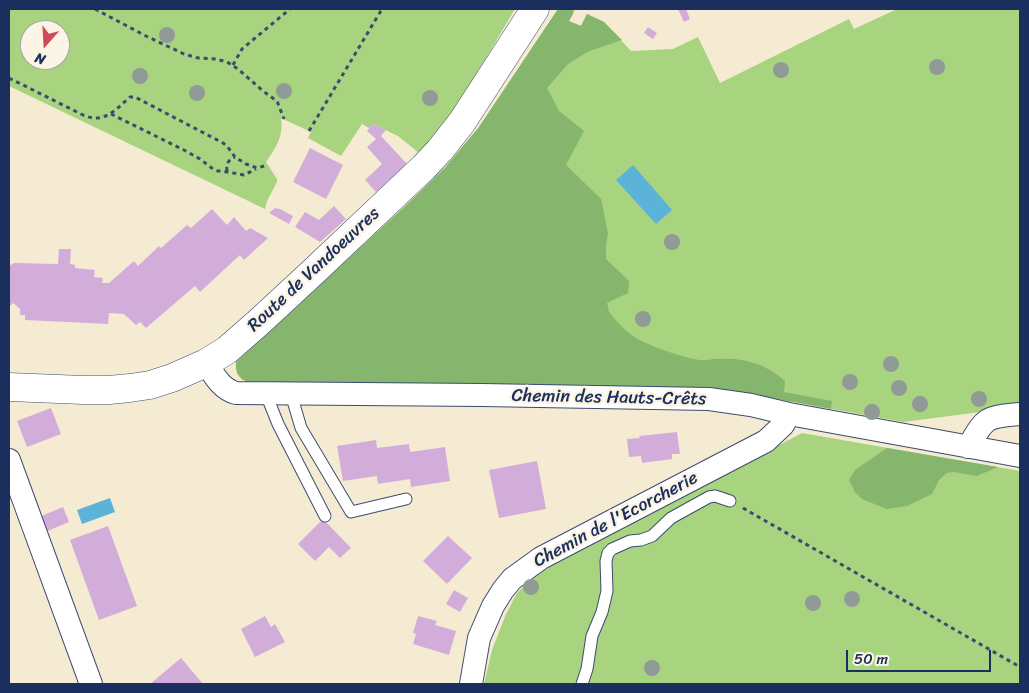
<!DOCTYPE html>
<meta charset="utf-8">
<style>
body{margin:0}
#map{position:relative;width:1029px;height:693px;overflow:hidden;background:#f5ebd3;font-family:Sriracha,sans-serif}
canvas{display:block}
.frame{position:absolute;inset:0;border:10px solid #1b2f5e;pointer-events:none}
.north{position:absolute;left:20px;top:20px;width:50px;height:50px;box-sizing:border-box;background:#fcf5e5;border:1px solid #a2a6af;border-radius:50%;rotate:199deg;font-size:14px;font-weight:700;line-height:20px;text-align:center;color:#1b2f5e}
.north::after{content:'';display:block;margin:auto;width:18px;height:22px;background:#d1495b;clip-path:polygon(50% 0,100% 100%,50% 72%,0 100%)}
.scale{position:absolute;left:846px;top:650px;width:145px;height:22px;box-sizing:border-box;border:2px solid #1b2f5e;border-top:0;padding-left:6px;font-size:15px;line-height:18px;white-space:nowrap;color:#1b2f5e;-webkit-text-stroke:4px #fcf5e5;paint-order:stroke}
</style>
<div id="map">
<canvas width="1029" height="693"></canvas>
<div class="frame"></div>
<div class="north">N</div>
<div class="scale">50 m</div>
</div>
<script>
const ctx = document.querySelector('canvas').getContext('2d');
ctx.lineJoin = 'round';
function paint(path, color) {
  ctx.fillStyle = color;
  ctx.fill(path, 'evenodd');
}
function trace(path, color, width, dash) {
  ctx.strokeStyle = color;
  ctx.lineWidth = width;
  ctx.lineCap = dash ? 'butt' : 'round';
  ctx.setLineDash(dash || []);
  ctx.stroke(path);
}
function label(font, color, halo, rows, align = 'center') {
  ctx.font = font + ' Sriracha,sans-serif';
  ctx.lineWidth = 5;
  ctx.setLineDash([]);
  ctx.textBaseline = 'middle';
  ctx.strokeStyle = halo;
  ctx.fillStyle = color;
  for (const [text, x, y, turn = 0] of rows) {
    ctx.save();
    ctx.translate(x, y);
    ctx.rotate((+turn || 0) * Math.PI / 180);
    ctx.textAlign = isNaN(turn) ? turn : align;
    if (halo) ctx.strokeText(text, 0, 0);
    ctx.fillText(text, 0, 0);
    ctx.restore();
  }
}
const green = new Path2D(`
 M9,9H515L461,100L439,132L419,153L398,136L373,124L369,128L362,124L341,156L308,138L311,132L281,118C284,135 276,148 266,162L277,179V182L267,201L265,209L9,86ZM30,30H60V60H30Z
 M558,9H574L573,14L569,21L581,26L587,14L604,22L631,51L673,49L698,37L720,83L849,19L854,29L897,9H1020V407L903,422L745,393L242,380C236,374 236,370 236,362L402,209L445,167L479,127Z
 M802,433L1020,471V684H484L492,650L506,614L517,593L533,577L554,564Z`);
const forest = new Path2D(`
 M558,9H574L573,14L569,21L581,26L587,14L604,22L622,40L587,52L568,64L547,88L559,111L584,131L566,165L601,199L608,233L606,246V259L629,281L628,293L607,303C608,306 608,308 609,311C611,316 624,329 629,333C641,344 684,358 700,360C705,361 710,359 715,359C743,357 765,363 785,381L784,392L832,401L831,409L745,393L248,383C239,377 235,373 236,362L402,209L445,168L479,127Z
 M887,448L998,467L977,476L954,472L947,473L939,480L932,494L907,506L887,509L862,499L855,492L849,480L855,470Z`);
const water = new Path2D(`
 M633,165L672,210L656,224L616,180Z
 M110,498L115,512L82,524L77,510Z`);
const building = new Path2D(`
 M678,9H686L690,19L684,22Z
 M648,27L657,33L653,39L644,33Z
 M372,124L386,130L381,136L407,164L376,192L365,180L382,164L367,147L376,139L367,131Z
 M310,148L343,165L326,199L293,182Z
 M334,206L346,219L320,242L295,227L305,212L319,220Z
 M275,208L280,209L293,216L289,224L269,213Z
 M212,209L227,225L234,217L246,231L250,228L268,238L244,260L240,255L200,292L195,286L146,328L140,322L136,325L124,314L109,313L108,324L25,320V315H20V309L13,303L10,306L9,305V266L14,263L58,264L59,249H71L70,264L75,265V268L95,270L94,277L103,278L102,283H109L134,261L138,266L159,246L161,248L187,225L191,228Z
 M51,408L61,434L27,447L17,421Z
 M677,432L680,454H672V459L642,463L641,456L629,457L627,439L640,438L639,436Z
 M376,440L377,448L409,444L410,452L445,447L450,481L411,487L410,479L378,484L377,476L343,481L337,446Z
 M537,461L546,509L499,518L489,470Z
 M63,507L69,522L45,532L39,517Z
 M323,519L351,548L340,558L329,547L315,561L298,544Z
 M108,526L137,606L99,620L70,540Z
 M448,536L472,558L447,584L423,561Z
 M454,590L468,598L460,612L446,604Z
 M265,616L271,627L275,624L285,642L255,657L241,629Z
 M418,616L437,621L435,625L456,631L449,655L413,644L416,634L413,633Z
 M181,658L203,684H150Z`);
const path = new Path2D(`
 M95,9L146,36L184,54L198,58L216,59L227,62L238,69L263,91L274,99L277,101L284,119
 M233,65L242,49L290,9
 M9,78L83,115C104,124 114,111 130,97H135L223,143L227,146L235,157L246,164L257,168L268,165
 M111,114L184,150L200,159L213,169L218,171H222L244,175L256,169
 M309,131L382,9
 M227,171C226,164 228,160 235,157
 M743,508L1020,667`);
const lane = new Path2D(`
 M266,394L278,424L325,516
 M291,394L301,428L351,512L406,499
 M582,684L587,669L592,636L602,612L607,591L606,561L608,553L612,549L630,541L641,540L652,536L671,518L709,497L715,496L730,501`);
const street = new Path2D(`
 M206,363C214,375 221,389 236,393L482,395L709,399L751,405L789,414L1020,456
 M968,447C974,438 979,426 988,420C997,415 1010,415 1020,414
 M9,460L91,684
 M471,684L479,638L493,606L503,590L512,579L541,558L766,441L783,425L789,414`);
const secondary = new Path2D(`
 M9,387L83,390H109L130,388L150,385L172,378L206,363L227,350L259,322L313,272L424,167L440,150L462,122L535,9`);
const trees = [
 [167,35],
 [937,67],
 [781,70],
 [140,76],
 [284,91],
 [197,93],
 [430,98],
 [672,242],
 [643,319],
 [891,364],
 [850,382],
 [899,388],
 [979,399],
 [920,404],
 [872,412],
 [531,587],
 [852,599],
 [813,603],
 [652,668]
];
const streetNames = [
 ["Route de Vandoeuvres",314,270,-43],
 ["Chemin des Hauts-Crêts",609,398,1],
 ["Chemin de l'Ecorcherie",616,520,-28]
];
paint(green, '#a8d37f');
paint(forest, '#86b56e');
paint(water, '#5cb3d9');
paint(building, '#d3adda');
trace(lane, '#3c4b70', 13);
trace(street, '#3c4b70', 24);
trace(secondary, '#3c4b70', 29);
trace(path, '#3c4b70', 3, [4, 4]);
trace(lane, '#fff', 11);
trace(street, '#fff', 22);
trace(secondary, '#fff', 28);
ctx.fillStyle = '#909a97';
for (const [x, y] of trees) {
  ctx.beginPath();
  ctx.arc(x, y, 8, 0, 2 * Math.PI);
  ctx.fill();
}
label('18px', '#1b2f5e', '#fcf5e5', streetNames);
</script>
